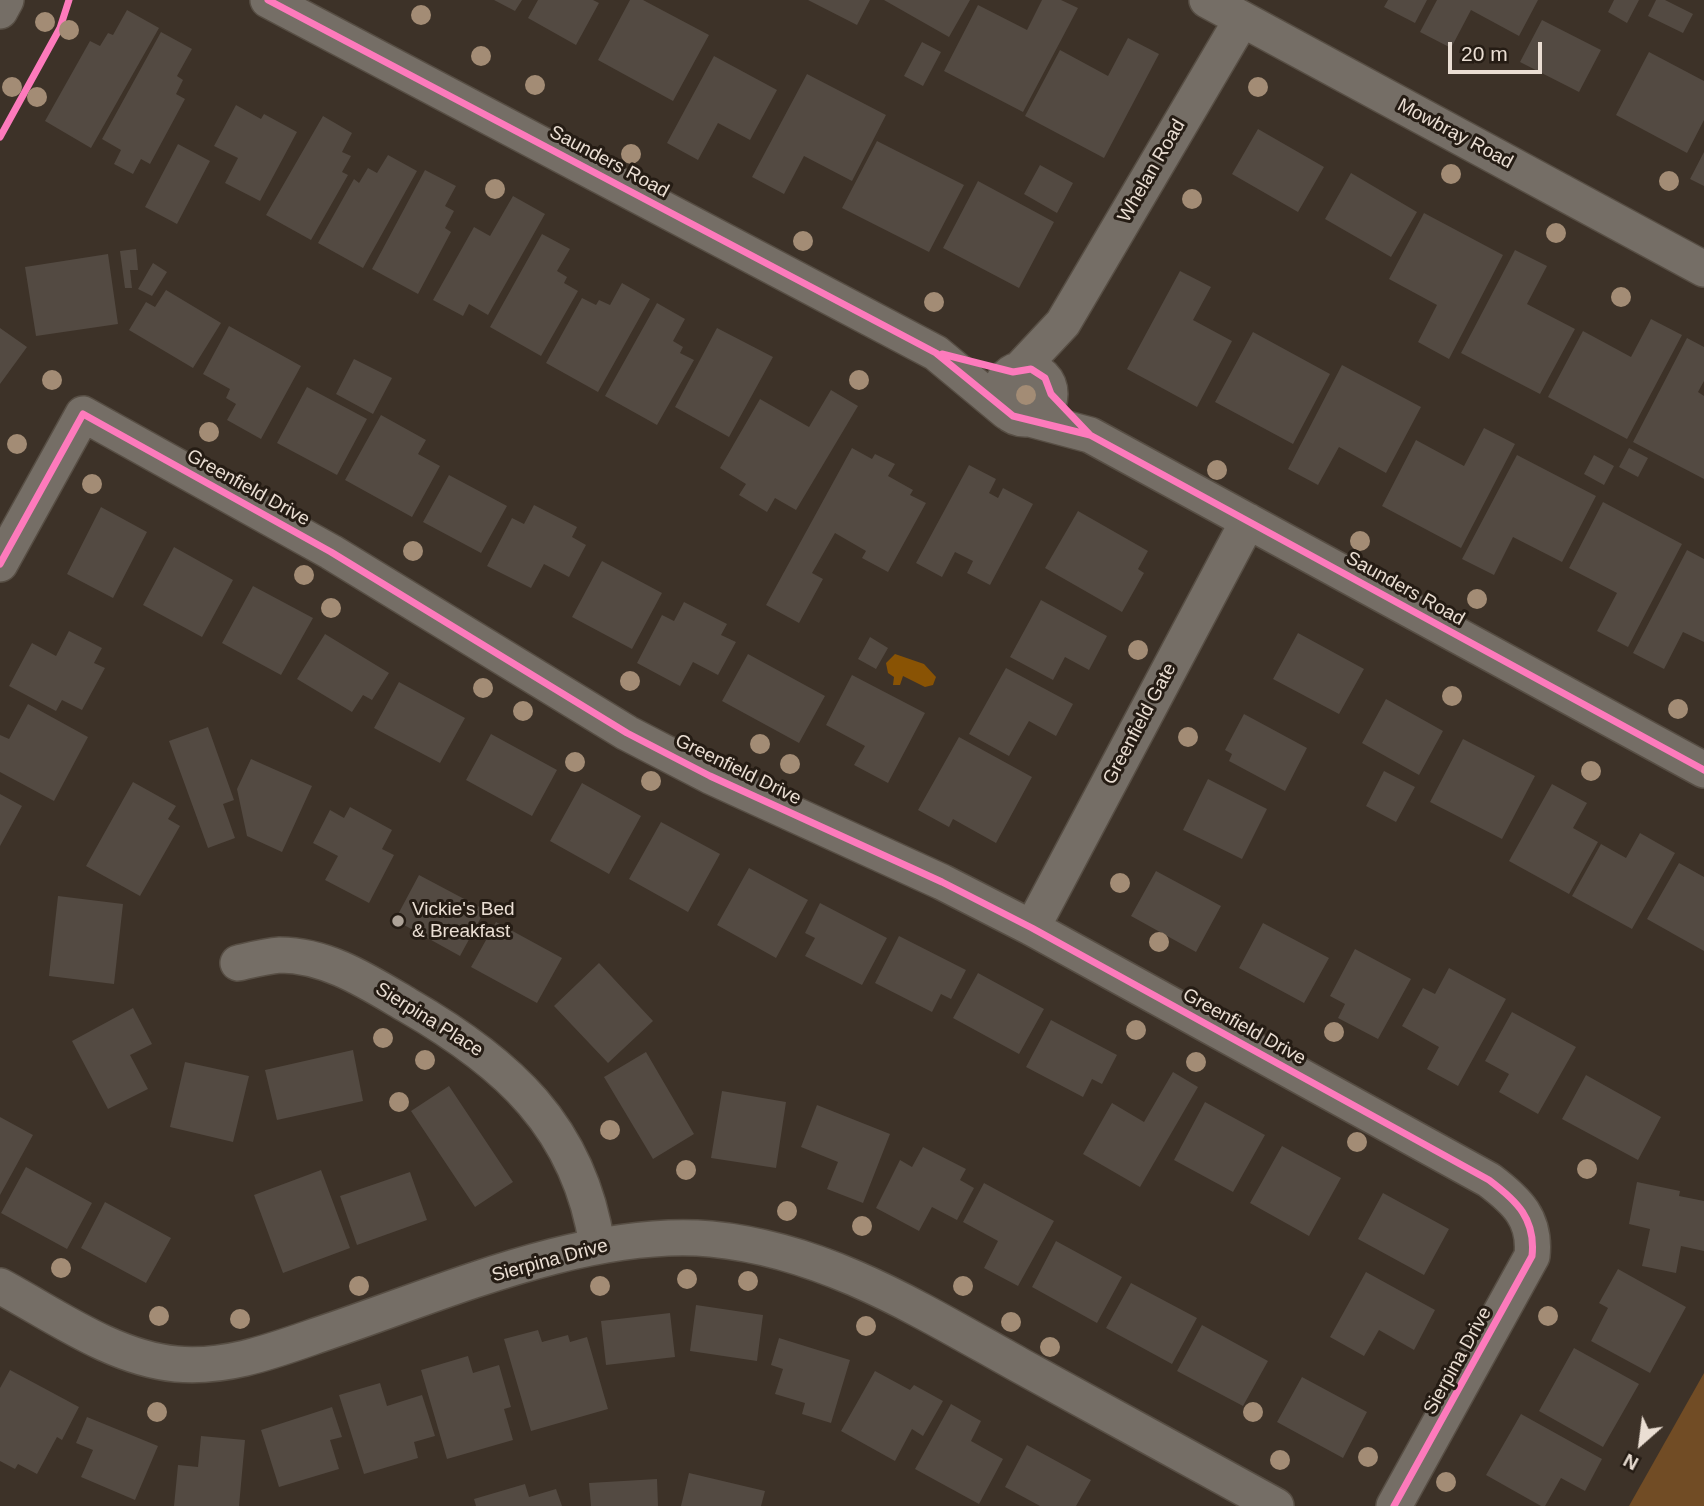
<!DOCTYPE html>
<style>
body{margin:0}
#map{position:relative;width:1704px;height:1506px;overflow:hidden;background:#3d3228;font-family:Arial,sans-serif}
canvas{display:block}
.north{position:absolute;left:1606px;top:1408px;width:70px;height:70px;-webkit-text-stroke:5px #251c14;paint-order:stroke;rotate:208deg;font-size:19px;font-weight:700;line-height:28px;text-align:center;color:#eaded3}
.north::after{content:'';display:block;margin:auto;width:24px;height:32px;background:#eaded3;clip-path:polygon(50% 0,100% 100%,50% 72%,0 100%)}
.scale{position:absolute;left:1448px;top:42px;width:94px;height:32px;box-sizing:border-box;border:4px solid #eaded3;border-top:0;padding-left:9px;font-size:21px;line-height:24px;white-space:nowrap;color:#eaded3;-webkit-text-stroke:5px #251c14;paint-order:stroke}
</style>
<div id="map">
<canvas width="1704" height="1506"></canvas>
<div class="north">N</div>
<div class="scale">20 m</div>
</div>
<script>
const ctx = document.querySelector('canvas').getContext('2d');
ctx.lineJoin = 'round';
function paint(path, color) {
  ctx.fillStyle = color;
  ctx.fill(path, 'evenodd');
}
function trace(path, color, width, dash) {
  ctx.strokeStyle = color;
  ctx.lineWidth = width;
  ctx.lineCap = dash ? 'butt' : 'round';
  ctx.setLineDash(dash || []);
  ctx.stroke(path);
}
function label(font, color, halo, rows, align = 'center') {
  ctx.font = font + ' Arial,sans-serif';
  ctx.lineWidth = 6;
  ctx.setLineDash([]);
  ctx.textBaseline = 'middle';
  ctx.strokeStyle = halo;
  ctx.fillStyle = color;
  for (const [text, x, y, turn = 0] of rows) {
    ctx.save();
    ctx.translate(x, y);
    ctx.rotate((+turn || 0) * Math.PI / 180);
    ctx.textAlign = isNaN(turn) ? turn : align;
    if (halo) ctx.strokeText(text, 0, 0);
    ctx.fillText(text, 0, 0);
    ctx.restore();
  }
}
const green = new Path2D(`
 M1704,1373V1506H1629Z`);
const water = new Path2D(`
 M895,654L924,664L936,677L933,685L925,687L903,676L900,685H893L894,677L888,673L886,663Z`);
const building = new Path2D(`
 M494,0H522L515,11Z
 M538,0H593L599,3L576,45L528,18Z
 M630,0H643L709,35L673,101L598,60Z
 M808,0H870L857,25Z
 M884,0H970L949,37Z
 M1042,0H1061L1078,8L1023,112L944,71L978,5L1027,30Z
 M1388,0H1427L1415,23L1384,7Z
 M1437,0H1538L1519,36L1471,10L1451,48L1420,32Z
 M1614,0H1639L1627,23L1608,12Z
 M1656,0H1665L1693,14L1683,33L1648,16Z
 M127,10L159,28L91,148L45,121L90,41L100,46L108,33L113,35Z
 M1542,20L1601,50L1579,92L1520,62Z
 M161,32L192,49L177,76L183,80L176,94L185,99L150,164L141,159L133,174L114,164L121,150L102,139Z
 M1128,38L1159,54L1104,158L1025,116L1060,50L1108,76Z
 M922,42L941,52L923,86L904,76Z
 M1649,52L1704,81V120L1687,153L1616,115Z
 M714,56L777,90L750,140L718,123L698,160L667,143Z
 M807,74L886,115L852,181L804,156L784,194L752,177Z
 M236,105L261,119L264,114L297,132L260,201L225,183L238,158L214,146Z
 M323,116L352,133L342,152L351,156L342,172L348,175L311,240L266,215Z
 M1258,129L1324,167L1298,212L1232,174Z
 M877,141L964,185L929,252L842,208Z
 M178,144L210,161L177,224L145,207Z
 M1704,152V186L1690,179Z
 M388,155L417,171L363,268L318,243L354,179L359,183L368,168L377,173Z
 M1040,165L1073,183L1057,213L1024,194Z
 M425,170L456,186L445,206L454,211L445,228L451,232L418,294L372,269Z
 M1351,173L1417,212L1391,257L1325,219Z
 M978,181L1054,222L1019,288L943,248Z
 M513,196L545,214L488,315L469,304L463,316L433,300L474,227L490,236Z
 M1424,213L1503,255L1449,359L1418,342L1437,305L1389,279Z
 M542,234L570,249L557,271L567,277L564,283L578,291L541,356L490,327Z
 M136,249L138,270H130L132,288H125L120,251Z
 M1515,250L1547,266L1527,304L1575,329L1540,394L1461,353Z
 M108,254L118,324L36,336L25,267Z
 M153,263L167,272L152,296L138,289Z
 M1180,271L1211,287L1193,320L1232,341L1197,407L1127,369Z
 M622,283L650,299L598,392L546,363L582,298L596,305L599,300L610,305Z
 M166,290L221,323L193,368L129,330L146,302L155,307Z
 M657,303L685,319L673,341L683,347L680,353L694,360L657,425L605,396Z
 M1651,319L1682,335L1627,439L1548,397L1583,331L1631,357Z
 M229,326L301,366L261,439L227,420L236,404L226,398L230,389L203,374Z
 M0,328L27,347L0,384Z
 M717,328L773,357L729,437L675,407Z
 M1253,332L1330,374L1293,444L1215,402Z
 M1687,338L1704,347V381L1698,392L1704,396V479L1633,442Z
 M354,359L392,378L373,414L336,394Z
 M1342,365L1421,407L1386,473L1339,447L1318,485L1288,469Z
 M307,387L367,419L337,475L277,443Z
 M831,390L858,406L796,510L775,498L767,512L739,495L746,484L720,468L760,399L809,427Z
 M381,415L426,440L418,454L440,466L412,517L345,480Z
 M1484,428L1515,444L1461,548L1382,506L1416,440L1464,466Z
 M852,448L872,459L875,454L895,464L888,476L913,490L910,495L926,503L888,572L862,558L866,551L835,533L812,573L823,579L799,623L766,605Z
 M1629,448L1648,458L1638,477L1619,467Z
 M1517,455L1596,496L1562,562L1513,537L1494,575L1462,559Z
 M1594,455L1614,466L1604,485L1584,474Z
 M969,465L996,479L989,493L998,498L1003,488L1033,504L990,585L967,573L973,561L955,552L942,577L916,563Z
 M449,475L507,506L481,553L423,522Z
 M1603,502L1682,544L1628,647L1597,631L1617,593L1569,568Z
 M534,505L577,527L572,537L586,545L569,577L544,564L531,588L487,566L512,518L524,524Z
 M101,507L147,532L113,598L67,574Z
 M1078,511L1148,551L1138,569L1144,573L1122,612L1045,568Z
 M174,547L233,580L202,637L143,605Z
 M1687,550L1704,559V642L1683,632L1664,669L1633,653Z
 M602,561L662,593L632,649L572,617Z
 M253,586L313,618L281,675L222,643Z
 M1041,600L1107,636L1089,670L1065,657L1053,680L1010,657Z
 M684,602L727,624L721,635L736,642L718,675L693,662L680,686L637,663L662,615L674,621Z
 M69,631L102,648L94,663L105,668L82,710L62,700L56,711L9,686L32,643L56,656Z
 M1298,633L1364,669L1339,714L1273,679Z
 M325,634L389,673L372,700L363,695L352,712L297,679Z
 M870,637L888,648L876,669L858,659Z
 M748,654L825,696L799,743L722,701Z
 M1006,668L1073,704L1056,736L1029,721L1009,756L969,734Z
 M852,675L925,713L888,783L854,765L865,746L826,725Z
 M399,682L465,718L440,763L374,728Z
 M1386,699L1443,731L1419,775L1362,743Z
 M28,704L88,737L54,801L0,772V735L9,739Z
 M1244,714L1307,748L1285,791L1229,761L1232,754L1225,750Z
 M208,727L234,800L223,804L235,838L208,848L169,741Z
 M491,734L557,770L532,816L466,780Z
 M959,737L1032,777L996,843L953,819L949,827L918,810Z
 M1463,739L1535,776L1502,839L1430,802Z
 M251,759L312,786L282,852L247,836L237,789Z
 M1384,771L1415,787L1396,822L1366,806Z
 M1208,779L1267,809L1242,859L1183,830Z
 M133,782L176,806L168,819L180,826L140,896L86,866Z
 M582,783L641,816L609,874L550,841Z
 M1552,784L1587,803L1573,828L1598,842L1569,894L1509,861Z
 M0,794L22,806L0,846Z
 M350,807L392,830L382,849L394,855L369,903L325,880L338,856L313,843L330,810L344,818Z
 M661,822L720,854L688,912L629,879Z
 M1640,833L1675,853L1632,929L1572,896L1601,844L1626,858Z
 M1679,863L1704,877V951L1647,919Z
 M749,868L808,900L776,958L717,925Z
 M1156,871L1221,906L1196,952L1131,916Z
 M419,875L485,910L460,956L395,920Z
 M58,896L123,904L114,984L49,976Z
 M820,903L887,938L862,985L805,956L815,938L805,933Z
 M496,922L562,958L537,1003L471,967Z
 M1263,923L1329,958L1304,1003L1239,968Z
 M899,936L966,970L951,999L941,994L932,1012L875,983Z
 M1355,949L1411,979L1378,1039L1338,1018L1345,1004L1330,996Z
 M599,963L653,1021L608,1063L554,1006Z
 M1449,968L1506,999L1458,1086L1427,1069L1439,1047L1402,1026L1423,988L1435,994Z
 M978,973L1044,1009L1019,1054L953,1018Z
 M133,1008L152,1044L130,1055L148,1089L108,1109L72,1041Z
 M1512,1012L1576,1047L1538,1114L1499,1092L1509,1074L1485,1061Z
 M1051,1020L1117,1055L1102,1084L1092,1079L1083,1097L1026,1067Z
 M353,1050L363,1101L277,1120L265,1070Z
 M646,1052L694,1134L653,1159L604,1077Z
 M185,1062L249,1076L233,1142L170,1127Z
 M1173,1072L1198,1087L1140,1187L1083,1154L1112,1103L1144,1122Z
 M1586,1075L1661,1117L1638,1160L1562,1119Z
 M449,1086L513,1182L475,1207L411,1111Z
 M722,1091L786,1102L776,1168L711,1158Z
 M1205,1102L1265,1135L1233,1192L1174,1160Z
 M817,1105L890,1134L863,1203L827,1189L838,1162L801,1147Z
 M0,1117L33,1135L0,1195Z
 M1282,1146L1341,1178L1309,1236L1250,1203Z
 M923,1147L966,1169L960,1180L974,1188L957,1220L932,1207L919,1231L876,1208L900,1160L912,1167Z
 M26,1167L92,1203L67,1249L1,1213Z
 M321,1170L350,1248L283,1273L254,1195Z
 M410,1172L427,1220L357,1245L340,1196Z
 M1637,1182L1680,1191L1679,1196L1704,1201V1251L1681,1246L1676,1273L1642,1266L1650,1229L1629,1224Z
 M984,1183L1054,1221L1018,1286L984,1268L998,1241L963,1222Z
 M1383,1193L1449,1229L1424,1275L1358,1239Z
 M105,1202L171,1238L146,1283L81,1248Z
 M1056,1241L1122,1277L1097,1323L1032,1287Z
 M1618,1269L1686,1307L1650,1373L1591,1341L1608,1308L1599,1303Z
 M1366,1272L1435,1310L1414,1350L1379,1330L1364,1356L1330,1337Z
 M1131,1283L1197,1318L1172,1364L1106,1328Z
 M696,1305L763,1315L757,1361L690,1351Z
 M670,1313L675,1357L606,1365L601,1321Z
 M1202,1325L1268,1361L1243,1406L1177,1371Z
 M538,1330L542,1342L568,1335L570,1342L587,1337L608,1409L531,1431L504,1339Z
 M779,1338L850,1360L831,1423L802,1414L805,1403L775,1394L783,1369L771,1365Z
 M1574,1348L1639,1384L1603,1447L1539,1411Z
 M468,1356L473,1373L499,1365L511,1407L504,1409L513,1440L447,1459L421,1370Z
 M10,1370L79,1407L62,1440L57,1437L37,1474L18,1464L15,1469L0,1461V1388Z
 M875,1371L910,1390L914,1385L943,1401L923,1436L912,1429L895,1461L841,1431Z
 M1302,1377L1367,1412L1343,1458L1277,1422Z
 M380,1383L387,1406L422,1395L435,1436L414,1442L418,1458L364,1474L339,1395Z
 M951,1404L981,1421L971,1441L1003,1459L979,1504L915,1469Z
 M332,1407L342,1437L330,1440L339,1469L279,1487L261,1430Z
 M1521,1414L1602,1459L1585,1491L1561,1478L1545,1506H1541L1486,1475Z
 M87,1417L158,1446L135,1500L81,1477L93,1450L76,1443Z
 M201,1436L245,1440L239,1506H174L178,1465L198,1467Z
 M1027,1445L1091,1480L1076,1506H1040L1005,1487Z
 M689,1473L765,1491L761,1506H681Z
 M657,1479L658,1506H591L589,1483Z
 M525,1484L529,1497L556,1489L562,1506H476L474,1499Z`);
const minor = new Path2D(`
 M268,0L936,353L1007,412
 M1207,0L1704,269
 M0,11L6,0
 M1000 394a25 25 0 1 1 50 0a25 25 0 1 1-50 0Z
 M1019,370L1063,323L1242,19
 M1030,419L1090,435L1704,770
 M0,564L83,414L331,552L627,733L710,776L942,882L1032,928L1489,1180C1517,1201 1536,1219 1532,1256L1394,1506
 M1032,928L1248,521
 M238,963C251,960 266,956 280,955C327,955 368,982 407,1005C506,1062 579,1126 597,1245
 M0,1286C54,1315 113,1358 176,1364C230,1369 280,1348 330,1331C445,1292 589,1228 711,1239C826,1250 922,1311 1021,1366C1106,1413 1191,1459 1276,1506`);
const cycleway = new Path2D(`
 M268,0L936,353L1013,416L1090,435L1704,770
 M0,137L60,28L69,0
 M942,354L1013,372L1031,369L1045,378L1051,394L1090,435
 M0,564L83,414L331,552L627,733L710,776L942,882L1032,928L1489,1180C1517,1201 1536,1219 1532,1256L1394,1506`);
const trees = [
 [421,15],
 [45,22],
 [69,30],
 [481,56],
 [535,85],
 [12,87],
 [1258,87],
 [37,97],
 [631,154],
 [1451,174],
 [1669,181],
 [495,189],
 [1192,199],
 [1556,233],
 [803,241],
 [1621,297],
 [934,302],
 [52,380],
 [859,380],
 [1026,395],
 [209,432],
 [17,444],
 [1217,470],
 [92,484],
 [1360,541],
 [413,551],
 [304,575],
 [1477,599],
 [331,608],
 [1138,650],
 [630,681],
 [483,688],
 [1452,696],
 [1678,709],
 [523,711],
 [1188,737],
 [760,744],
 [575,762],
 [790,764],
 [1591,771],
 [651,781],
 [1120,883],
 [1159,942],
 [1136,1030],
 [1334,1032],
 [383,1038],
 [425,1060],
 [1196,1062],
 [399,1102],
 [610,1130],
 [1357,1142],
 [1587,1169],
 [686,1170],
 [787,1211],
 [862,1226],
 [61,1268],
 [687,1279],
 [748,1281],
 [359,1286],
 [600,1286],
 [963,1286],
 [159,1316],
 [1548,1316],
 [240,1319],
 [1011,1322],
 [866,1326],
 [1050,1347],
 [157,1412],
 [1253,1412],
 [1368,1457],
 [1280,1460],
 [1446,1482]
];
const markers = [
 [398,921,7,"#ada297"]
];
const streetNames = [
 ["Mowbray Road",1455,134,28],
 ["Saunders Road",609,162,28],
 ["Whelan Road",1152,171,-60],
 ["Greenfield Drive",248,488,29],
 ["Saunders Road",1405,589,29],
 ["Greenfield Gate",1140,724,-62],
 ["Greenfield Drive",738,770,26],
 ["Sierpina Place",429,1020,32],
 ["Greenfield Drive",1244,1027,29],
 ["Sierpina Drive",550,1261,-15],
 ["Sierpina Drive",1458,1361,-61]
];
const poiNames = [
 ["Vickie's Bed",412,910],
 ["& Breakfast",412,932]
];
paint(green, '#714c25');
paint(water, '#895304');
paint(building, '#534a42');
trace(minor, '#574e44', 38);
trace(minor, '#756e66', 35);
trace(cycleway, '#fd7abc', 7);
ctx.fillStyle = '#a38c75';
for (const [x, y] of trees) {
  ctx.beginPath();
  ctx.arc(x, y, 10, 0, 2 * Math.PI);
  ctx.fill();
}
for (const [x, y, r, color] of markers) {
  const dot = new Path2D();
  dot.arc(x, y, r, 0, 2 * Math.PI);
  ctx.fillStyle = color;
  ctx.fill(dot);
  trace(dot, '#251c14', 2.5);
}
label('19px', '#eaded3', '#251c14', streetNames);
label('19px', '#eaded3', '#251c14', poiNames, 'left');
</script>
